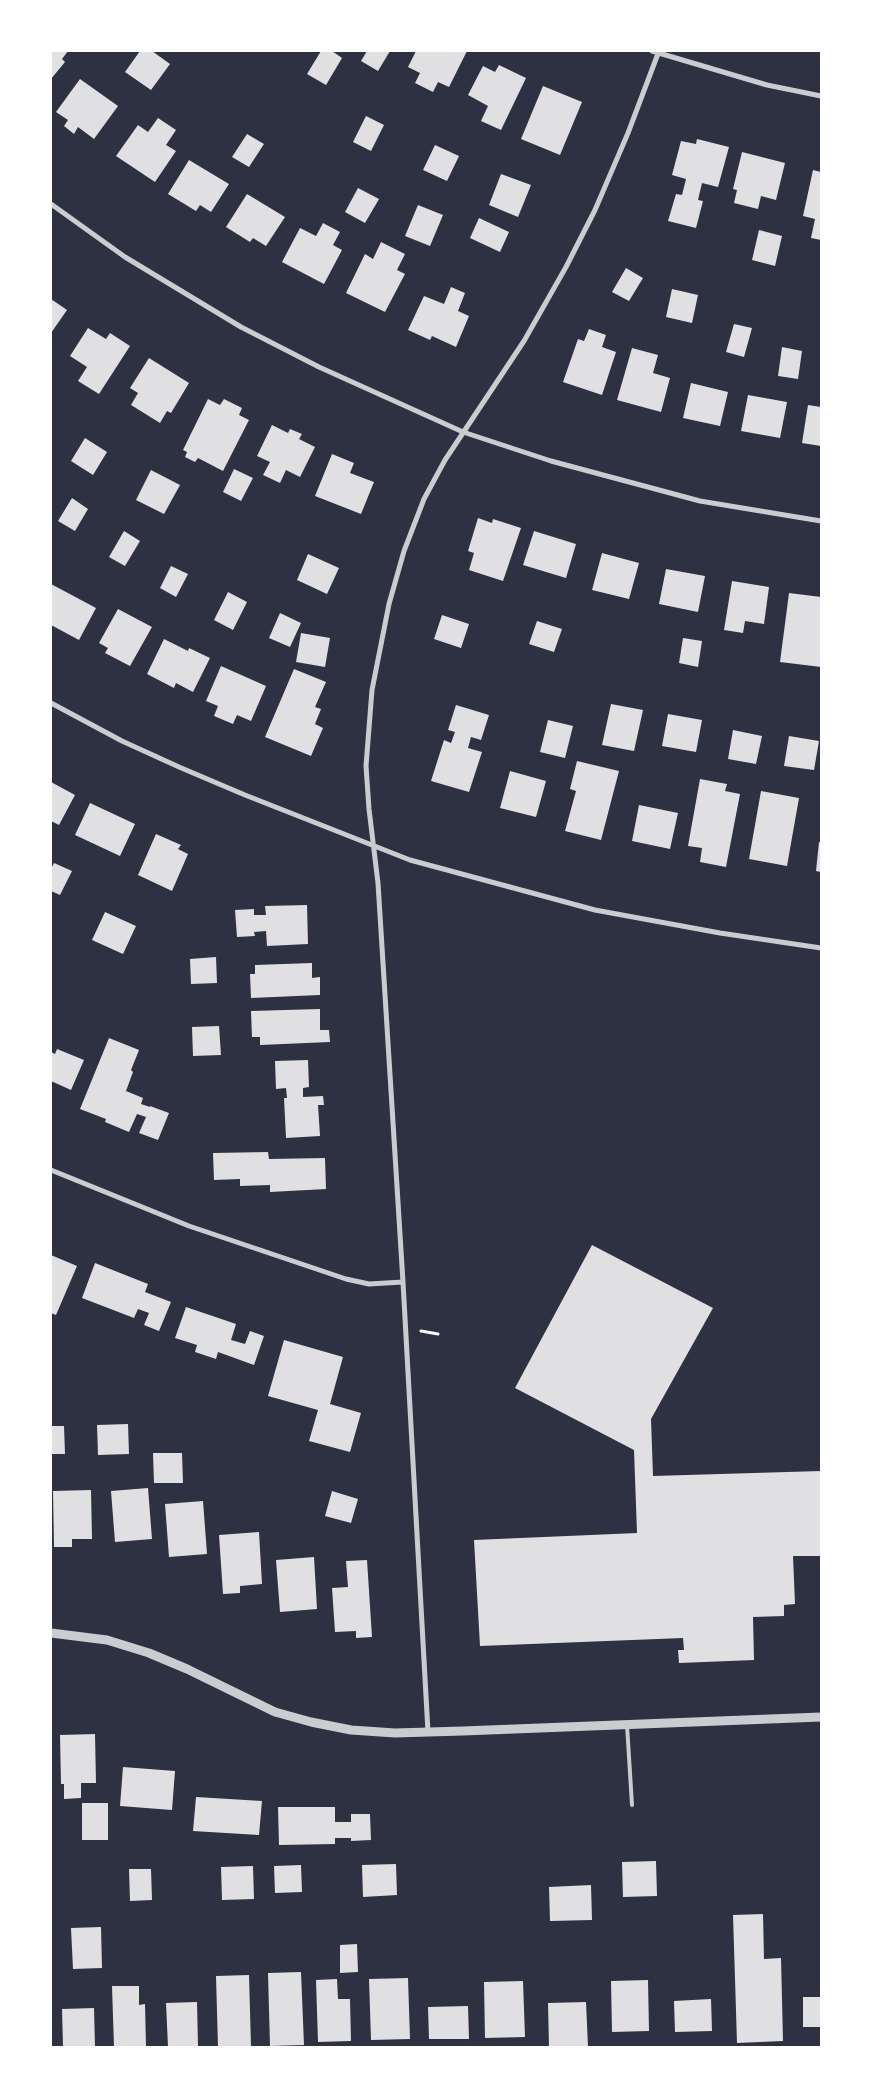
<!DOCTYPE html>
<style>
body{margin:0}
#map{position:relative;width:872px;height:2098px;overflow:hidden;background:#2d3142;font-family:"Source Serif 4",serif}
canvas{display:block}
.frame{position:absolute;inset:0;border:52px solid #fff;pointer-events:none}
</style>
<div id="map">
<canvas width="872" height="2098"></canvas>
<div class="frame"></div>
</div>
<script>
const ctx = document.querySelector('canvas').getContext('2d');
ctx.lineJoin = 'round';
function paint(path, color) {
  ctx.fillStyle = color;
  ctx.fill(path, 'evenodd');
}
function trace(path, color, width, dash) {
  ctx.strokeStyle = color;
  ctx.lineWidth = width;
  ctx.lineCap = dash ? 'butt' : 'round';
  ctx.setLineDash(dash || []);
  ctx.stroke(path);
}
const building = new Path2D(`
 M51,51H68L62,59L65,62L51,79Z
 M140,51H152L170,64L151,90L125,72Z
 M321,51H332L342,58L326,85L307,74Z
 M367,51H390L378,71L361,61Z
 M416,51H467L449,87L438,82L433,92L415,83L420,73L408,67Z
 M499,65L526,78L501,130L481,121L488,106L468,95L483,66L495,72Z
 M80,79L118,106L94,139L78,127L74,134L64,126L68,120L56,112Z
 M543,86L582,102L560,155L521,139Z
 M366,116L384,125L371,151L353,142Z
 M158,118L176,130L166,145L176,151L155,182L116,156L138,125L148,132Z
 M247,134L264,144L249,167L232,157Z
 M697,139L729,147L718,187L702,183L698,200L703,201L696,228L668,221L676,194L682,195L686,179L672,175L681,141L696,144Z
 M435,145L459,156L447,181L423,170Z
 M742,152L785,163L776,200L761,196L758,209L734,203L737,190L733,189Z
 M189,160L229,184L211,212L200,205L196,211L168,194Z
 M813,170L821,172V240L811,238L815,219L803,216Z
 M501,174L531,185L518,217L489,205Z
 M358,188L379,199L365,223L345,212Z
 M247,194L285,217L266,246L253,238L250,242L226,227Z
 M418,205L443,215L430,246L405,236Z
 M479,218L509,232L500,252L470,238Z
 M323,223L340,232L333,245L342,250L324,284L282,262L300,228L316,236Z
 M759,230L782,236L775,266L752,260Z
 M381,242L405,254L397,270L405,274L385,312L346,293L365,254L373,259Z
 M626,268L643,278L629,301L612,292Z
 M451,287L465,293L458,311L469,316L456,347L432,336L430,340L408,330L424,296L444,304Z
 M672,289L698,295L692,323L666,317Z
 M51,299L67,310L51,333Z
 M734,324L752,328L744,357L726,352Z
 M88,328L106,339L110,333L130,346L99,394L78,381L87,367L70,356Z
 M589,329L606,335L602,347L616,352L602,395L563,382L578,339L584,341Z
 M782,347L802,351L798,379L778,376Z
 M632,348L658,355L653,373L670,378L661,412L617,400Z
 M149,358L189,383L171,413L167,411L160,423L131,405L138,393L130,388Z
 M691,383L728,392L720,426L683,418Z
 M748,395L787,402L780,438L741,431Z
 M208,399L220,405L224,399L242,408L239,415L249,420L223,471L198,458L195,462L185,457L187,452L183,450Z
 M808,405L821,407V446L802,443Z
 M272,425L288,433L290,429L302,434L299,439L315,447L300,477L286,470L280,483L263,475L270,462L257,456Z
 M85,438L107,452L93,475L71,461Z
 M332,454L354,463L350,473L374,482L361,514L315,496Z
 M234,469L253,478L241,501L223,492Z
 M151,470L180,485L164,514L136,500Z
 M72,498L88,509L75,531L58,521Z
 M478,518L492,523L493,519L521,528L503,581L469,570L474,553L468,551Z
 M124,531L140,541L125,566L109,557Z
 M534,531L576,544L566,578L523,565Z
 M602,553L639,563L629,599L592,590Z
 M308,554L339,568L327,594L297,580Z
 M171,566L188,574L176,597L160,588Z
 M666,569L705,576L698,612L659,604Z
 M732,581L769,587L764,624L745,621L743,633L724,630Z
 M51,584L96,608L79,640L51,625Z
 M228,592L247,602L233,630L214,620Z
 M789,593L821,597V667L780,662Z
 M118,609L152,627L130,666L105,653L108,648L99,643Z
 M280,613L301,623L290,647L269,638Z
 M442,615L469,624L461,648L434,639Z
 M537,621L562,629L554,652L529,644Z
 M301,633L330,638L325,667L296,662Z
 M683,638L702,641L698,667L679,663Z
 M164,639L188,651L189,648L210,658L193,692L176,683L174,688L147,674Z
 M221,666L266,686L251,721L237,715L233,724L214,716L218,706L206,701Z
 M294,669L326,682L315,707L321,709L315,724L323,728L311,756L265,737Z
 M611,704L643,710L634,751L602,745Z
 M456,705L489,715L481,740L471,737L468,748L482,752L469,792L431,781L444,740L451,743L455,732L448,730Z
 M668,714L702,720L696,752L662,746Z
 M548,720L573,726L565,758L540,752Z
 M733,730L762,736L756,764L728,759Z
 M789,736L819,741L814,770L784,766Z
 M577,761L619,771L601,840L565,831L576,791L570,789Z
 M510,771L546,781L536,817L500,808Z
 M700,779L727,784L725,791L740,794L726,867L700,862L702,848L688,846Z
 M51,782L75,795L59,825L51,821Z
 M761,791L799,798L787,866L749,859Z
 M90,803L135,824L120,856L75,835Z
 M639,805L678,813L670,849L632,841Z
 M156,834L181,845L178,849L188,854L172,891L138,875Z
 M819,842H821V872L816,871Z
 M54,863L72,871L60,895L51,891V869Z
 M307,905L308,944L267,946L266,931L254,932L255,936L237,937L235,910L254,909V915H266L265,906Z
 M105,912L136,926L123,954L92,940Z
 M216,957L217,983L191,984L190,959Z
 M312,963V978L320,977V995L251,998L250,974H255V965Z
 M320,1009V1030H329L330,1042L260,1045V1037H252L251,1011Z
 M219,1026L221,1055L193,1056L192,1027Z
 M109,1038L139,1050L131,1070L133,1072L126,1091L143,1098L141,1104L150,1107V1106L169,1113L158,1140L139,1133L146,1117L137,1114L129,1132L105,1122L106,1119L80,1109Z
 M57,1049L84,1060L71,1090L51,1081V1052L55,1054Z
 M308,1060L309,1087L303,1088V1097L323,1096L324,1105H318L320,1136L286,1138L284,1098H287L286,1088L276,1089L275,1061Z
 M268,1152L269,1159L325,1158L326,1189L270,1192V1185L240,1186V1179L214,1180L213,1153Z
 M592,1245L713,1308L651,1419L653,1476L821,1471V1556H793L795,1604L784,1605V1616L753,1617L754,1660L679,1663L678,1650H684L683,1638L480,1646L474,1540L637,1533L634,1450L515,1388Z
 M51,1255L77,1266L56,1315L51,1313Z
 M95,1263L148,1284L145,1292L171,1302L159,1331L144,1325L149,1313L138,1309L134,1318L82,1298Z
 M186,1307L236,1324L231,1340L245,1344L250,1331L264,1336L254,1365L218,1352L216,1359L195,1352L197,1345L175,1338Z
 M284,1340L343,1357L330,1404L361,1413L350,1452L309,1441L318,1410L268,1396Z
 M128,1424L129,1454L98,1455L97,1425Z
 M51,1426H64L65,1454H51Z
 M153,1453H182L183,1483H154Z
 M148,1488L152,1539L115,1542L111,1491Z
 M91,1490L92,1539H72V1547H54L53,1491Z
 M332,1491L358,1499L351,1523L325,1516Z
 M203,1501L207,1554L169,1557L165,1504Z
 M259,1532L262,1584L240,1586V1593L223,1594L219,1535Z
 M314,1557L317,1609L280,1612L276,1560Z
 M367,1560L372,1637L356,1638V1631L335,1632L332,1588L348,1587L346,1561Z
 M95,1734L96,1783H81V1798L64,1799V1784H61L60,1735Z
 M123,1767L175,1771L172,1810L120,1806Z
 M196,1797L262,1801L259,1835L193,1831Z
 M82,1803H108V1840H82Z
 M278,1807H335V1822H351V1814H370L371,1840L351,1841V1838H335V1844L279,1845Z
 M656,1861L657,1896L623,1897L622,1862Z
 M396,1864L397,1895L363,1897L362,1865Z
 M301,1865L302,1892L275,1893L274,1866Z
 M253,1866L254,1899L222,1900L221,1867Z
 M129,1869H151L152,1900L130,1901Z
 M591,1885L592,1920L550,1921L549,1887Z
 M763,1914L764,1959L781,1958L783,2041L737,2043L733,1915Z
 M101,1927L102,1968L73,1969L71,1928Z
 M357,1944L358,1972L340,1973V1945Z
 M301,1972L304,2045L270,2046L268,1973Z
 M249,1975L251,2047H218L216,1976Z
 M408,1978L410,2039L371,2040L369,1979Z
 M337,1979L338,1999H350L351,2041L318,2042L316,1980Z
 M648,1980L649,2031L612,2032L611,1981Z
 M523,1981L525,2037L485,2038L484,1982Z
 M112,1986H139V2005L145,2004L146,2047H114Z
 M803,1997H821V2027H803Z
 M711,1999L712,2031L675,2032L674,2001Z
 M197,2002L198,2046L168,2047L166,2003Z
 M586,2002L588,2047H549L548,2003Z
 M468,2006L469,2039H429L428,2007Z
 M94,2008L95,2047H63L62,2009Z`);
const path = new Path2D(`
 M421,1331L438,1334`);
const service = new Path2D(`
 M627,1725L632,1805`);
const minor = new Path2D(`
 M652,51L767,85L821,96
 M51,204L125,257L241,327L319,367L463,432L551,461L700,501L821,521
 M51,703L122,741L179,767L245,795L410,860L595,910L720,933L821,948
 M51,1170L189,1226L346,1279L369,1284L403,1282
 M428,1732L403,1282L378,883L369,809L366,766L372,690L389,604L404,551L424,499L445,460L524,341L566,267L595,210L628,133L659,51`);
const tertiary = new Path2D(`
 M51,1633L107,1640L149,1653L187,1669L275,1712L311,1722L351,1730L395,1733L463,1731L821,1717`);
paint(building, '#e0e0e3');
trace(path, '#fff', 3);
trace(service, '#caccd0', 4);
trace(minor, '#caccd0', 5);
trace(tertiary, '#caccd0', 9);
</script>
